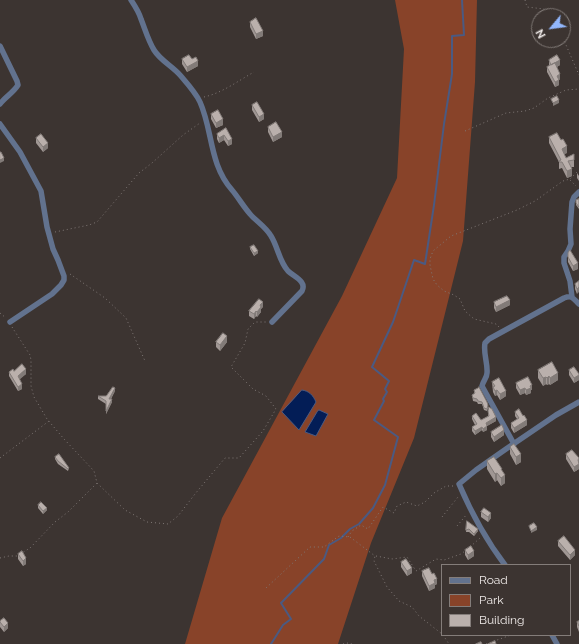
<!DOCTYPE html>
<html>
<head>
<meta charset="utf-8">
<style>
  body { margin:0 }
  #map { position:relative; width:579px; height:644px; overflow:hidden; background:#3c3431; font-family:Raleway,sans-serif }
  canvas { display:block }
  .legend { position:absolute; left:441px; top:564px; width:130px; height:72px; box-sizing:border-box; background:#3c3431; border:1px solid #847d7a; margin:0; padding:5px 7px; list-style:none; font-size:12px; color:#efeae8 }
  .legend li { display:flex; align-items:center; gap:8px; height:20px }
  .legend b { width:20px; border:1px solid #847d7a }
  .north { position:absolute; left:531px; top:8px; width:40px; height:40px; box-sizing:border-box; background:#3c3431; border:1px solid #847d7a; border-radius:50%; rotate:241deg; font-size:11px; font-weight:700; line-height:16px; text-align:center; color:#efeae8 }
  .north::after { content:''; display:block; margin:auto; width:14px; height:18px; background:#92b7fd; clip-path:polygon(50% 0,100% 100%,50% 72%,0 100%) }
</style>
</head>
<body>
<div id="map">
<canvas width="579" height="644"></canvas>
<ul class="legend">
<li><b style="height:5px;background:#62728e"></b>Road</li>
<li><b style="height:11px;background:#884329"></b>Park</li>
<li><b style="height:11px;background:#bab0ac"></b>Building</li>
</ul>
<div class="north">N</div>
</div>
<script>
const context = document.querySelector('canvas').getContext('2d');
context.lineJoin = 'round';
function fillPath(path, color) { context.fillStyle = color; context.fill(path, 'evenodd'); }
function trace(path, color, width, dash) { context.strokeStyle = color; context.lineWidth = width; context.lineCap = dash ? 'butt' : 'round'; context.setLineDash(dash || []); context.stroke(path); }
fillPath(new Path2D(`
  M395,0H477L475,82L463,241L414,438L371,543L338,644H185L222,518L342,296L397,178L404,49Z`), '#884329');
const water = new Path2D(`
  M302,390C309,391 313,395 316,402L299,430L282,412Z
  M319,410L328,414L316,436L305,432L317,412Z`);
fillPath(water, '#031d56');
trace(water, '#4a5a82', 1);
trace(new Path2D(`
  M271,644L283,625L291,619L281,603L324,559L329,545L341,538L350,529L359,524L373,508L385,485L398,437L374,420L384,401L383,399L387,392L385,389L389,381L372,367L393,322L414,260L425,264L434,205L444,124L452,74V36L464,35L462,0`), '#4a5a82', 2);
trace(new Path2D(`
  M525,0L527,7L544,9L552,16
  M563,38L579,75
  M204,97C222,93 238,81 254,72
  M465,131L506,113L525,111L534,108L548,98L566,90L579,89
  M570,180L576,186
  M55,232L89,225L97,222L139,173L152,163L183,135L200,123
  M70,274L105,298L126,318L145,361
  M0,313L6,318
  M12,327L30,355L31,360V386L34,397L47,419L64,439L94,471L97,483L68,512L55,522L30,548L22,553
  M499,327L496,324L474,319L465,311L460,299L454,295L444,291L437,285L433,279L430,265V259L433,251L451,236L517,210L535,201L563,181L570,179L579,170
  M0,458L49,421
  M97,483L125,510L147,522L168,524L178,516L195,494L225,458H239L263,431L276,409L266,396L253,389L231,367L245,343L248,329L255,322H267
  M442,517L458,497
  M457,526L467,514
  M348,537L352,531L361,525L368,529L383,507L394,513L397,506L406,502L417,506L425,502L434,493L446,486H453
  M470,547L480,538
  M376,556L392,559L407,557L416,571L436,559L444,560L461,554L465,551
  M0,558L9,556H18L19,555
  M266,588L310,547H324L339,536L350,537L375,556L374,561L387,587L399,601L412,607L419,616L442,634
  M443,635L449,644
  M343,644L348,643L352,644
  M486,644L511,635`), '#807977', 1, [1, 3]);
trace(new Path2D(`
  M131,0C135,6 139,12 141,19C145,29 148,40 154,50C160,60 172,66 180,75C186,82 196,93 200,102C213,131 209,164 232,190C238,197 243,206 250,214C256,221 266,227 271,236C278,247 279,261 288,271C294,277 307,281 302,291L272,322
  M0,46L17,81L18,85C13,93 5,97 0,104
  M0,124L20,152L41,191L47,227L53,249L58,260L64,276V280L61,285L52,294L10,322
  M572,297L570,281L564,263V257L568,251L571,244L570,229L572,202L574,197L579,192
  M514,444L482,386C483,381 487,378 487,373C488,364 483,353 485,343L489,339L564,298C572,295 573,298 579,304
  M505,565C486,540 471,512 459,484L476,470L506,449L556,415L579,402
  M552,635L557,644`), '#62728e', 5.5);
fillPath(new Path2D(`
  M250,22L263,36L256,39L250,27Z
  M182,59H192L198,66L187,72L182,64Z
  M549,60L560,65L557,67L560,79L559,80V85L555,87L547,72V67L549,66Z
  M252,105L264,119L259,122L252,110Z
  M211,114L223,125L216,128L211,119Z
  M268,127L282,137L273,142L268,132Z
  M226,128L232,144L228,146L224,140L219,143L217,139V134Z
  M549,137L567,153L564,154L566,158L574,154V167H571L572,176L567,178L562,168L559,169V162L549,143Z
  M36,138L48,148L43,152L36,143Z
  M577,173L579,176V181L577,178Z
  M579,199V209L576,205V200Z
  M250,247L258,253L254,256L250,249Z
  M568,253L578,269L573,271L568,262Z
  M579,281L577,294L575,289V284Z
  M494,302L510,305L496,312L494,308Z
  M263,307L261,309V312L257,317L256,316L254,319L249,316V311Z
  M216,342H227L220,351L216,347Z
  M538,370L558,380L550,385L549,384L547,385L546,384L543,386L538,378Z
  M569,370L579,374V380L574,383L569,375Z
  M14,371L26,374L19,379L22,389L18,391L9,376V372Z
  M492,382L506,396L500,400L497,395L495,396L493,392Z
  M516,383L532,390H531V393L526,395L525,393L520,395L516,388Z
  M474,390L488,408L487,411L484,410L482,404H478L477,402L473,401L472,395L474,394Z
  M115,391L111,399L112,402L106,414V404L98,399V396H106Z
  M488,411L496,421L487,426V430L483,432L482,430L475,435L472,431V427L475,425L472,419V416L481,420L488,416Z
  M515,412L523,416L527,425L514,433L511,428V423L517,419L515,416Z
  M491,432L504,435L494,442L491,437Z
  M510,447L521,462L516,465L510,454Z
  M566,454L579,458V469L574,472L566,459Z
  M55,457L69,468L68,471L58,464L55,459Z
  M487,461L502,471L505,483L501,486L497,480L495,482L487,469Z
  M38,505L47,510L43,514L38,508Z
  M481,512L491,518L488,522L481,517Z
  M467,521L478,531L474,536L469,532H466Z
  M558,541L575,555L570,560L558,546Z
  M465,550L474,556L468,560L465,555Z
  M18,554L26,564L23,566L18,559Z
  M401,562L412,573L407,576L401,567Z
  M422,571L437,584L435,585V588L429,591L422,576Z
  M0,621L8,628L4,632L0,627Z
  M579,621V632L577,627V622Z`), '#a09794');
fillPath(new Path2D(`
  M263,31V36L256,39V34Z
  M560,60V65L551,70V65Z
  M198,61V66L187,72V67Z
  M560,74V79L557,81V76Z
  M559,80V85L555,87V82Z
  M559,100V103L553,106V103Z
  M264,114V119L259,122V117Z
  M223,119V125L216,128V123Z
  M282,132V137L273,142V137Z
  M224,135V140L219,143V138Z
  M232,139V144L228,146V141Z
  M48,143V148L43,152V147Z
  M567,146V153L562,155V149Z
  M4,158V161L0,163V160Z
  M572,169V176L567,178V171Z
  M258,251V253L254,256V253Z
  M578,263V269L573,271V266Z
  M579,287V292L577,294V289Z
  M510,300V305L496,312V307Z
  M263,302V307L261,309V312L257,317V312L260,305Z
  M256,311V316L254,319V314Z
  M227,336V342L220,351V345Z
  M26,369V374L18,381V376Z
  M558,373V380L550,385V378Z
  M579,375V380L574,383V378Z
  M549,376V384L547,385V378Z
  M546,377V384L543,386V378Z
  M22,384V389L18,391V387Z
  M532,385V390H531V393L526,395V390L530,386Z
  M115,388V391L109,402V399Z
  M525,388V393L520,395V390Z
  M497,390V395L495,396V391Z
  M506,391V396L500,400V394Z
  M112,399V402L106,414V411Z
  M496,417V421L487,426V430L483,432V429L486,423Z
  M527,420V425L514,433V428Z
  M482,427V430L475,435V431Z
  M504,430V435L494,442V437Z
  M521,454V462L516,465V457Z
  M579,459V469L574,472V467L578,460Z
  M497,473V480L495,482V474Z
  M505,475V483L501,486V478Z
  M47,508V510L43,514V511Z
  M491,513V518L488,522V517Z
  M537,527V530L531,533V531Z
  M478,529V531L474,536V534Z
  M575,550V555L570,560V555Z
  M474,551V556L468,560V555Z
  M26,558V564L23,566V561Z
  M412,568V573L407,576V571Z
  M437,579V584L435,585V588L429,591V586L434,580Z
  M8,623V628L4,632V627Z`), '#827b78');
const building = new Path2D(`
  M256,18L263,31L256,34L250,22Z
  M189,55L192,59L196,57L198,61L187,67L182,59Z
  M557,55L560,60L551,65L549,60Z
  M555,63L560,74L557,76L559,80L555,82L547,67Z
  M557,96L559,100L553,103L551,99Z
  M257,102L264,114L259,117L252,105Z
  M218,110L223,119L216,123L211,114Z
  M276,122L282,132L273,137L268,127Z
  M226,128L232,139L228,141L224,135L219,138L217,134Z
  M557,133L561,140L563,139L567,146L562,149L566,158L574,154V160L568,161L572,169L567,171L562,162H559V161L561,160L549,137Z
  M41,134L48,143L43,147L36,138Z
  M0,152H1L4,158L0,160Z
  M579,199V207L576,203V200Z
  M254,245L258,251L254,253L250,247Z
  M570,250L578,263L573,266L568,257V253Z
  M579,281V287L577,289L575,284Z
  M507,296L510,300L496,307L494,302Z
  M259,299L263,302L260,305L261,307L257,312L256,311L254,314L249,311Z
  M223,333L227,336L220,345L216,342Z
  M552,362L558,373L550,378L549,376L547,378L546,377L543,378L538,370Z
  M22,364L26,369L18,376L22,384L18,387L9,372L13,369L14,371Z
  M574,367L579,374V375L574,378L569,370Z
  M528,377L532,385L530,386L531,388L526,390L525,388L520,390L516,383Z
  M499,378L506,391L500,394L497,390L495,391L493,387L495,386L492,382Z
  M113,387L115,388L109,399H112L106,411V401L98,396H106Z
  M479,387L487,402L488,405L487,409L484,408L482,402L478,401L477,399L473,398L472,395L475,393L474,390L478,388Z
  M489,407L492,409L496,417L486,423L487,426L483,429L482,427L475,431L472,427L477,424L472,416L476,413L481,420L489,416L488,411Z
  M519,409L523,416L524,415L527,420L514,428L511,423L519,418L515,412Z
  M502,425L504,430L494,437L491,432Z
  M514,444L521,454L516,457L510,447Z
  M572,450L579,458L578,460L579,464L574,467L566,454Z
  M59,454L69,468L68,469L58,461L55,457Z
  M494,457L502,469H501L505,475L501,478L497,473L495,474L487,461Z
  M41,502L47,508L43,511L38,505Z
  M484,508L491,513L488,517L481,512Z
  M467,521L478,529L474,534L469,529L466,530Z
  M534,523L537,527L531,531L529,526Z
  M564,536L575,550L570,555L558,541Z
  M471,546L474,551L468,555L465,550Z
  M22,551L26,558L23,561L18,554Z
  M406,559L412,568L407,571L401,562Z
  M429,568L432,574L434,573L437,579L434,580L435,583L429,586L422,571Z
  M4,618L8,623L4,627L0,622V621Z
  M579,621V626L577,622Z
  M495,641L496,644H488Z
  M481,642L482,644H476Z`);
fillPath(building, '#bab0ac');
trace(building, '#827b78', 1);
</script>
</body>
</html>
